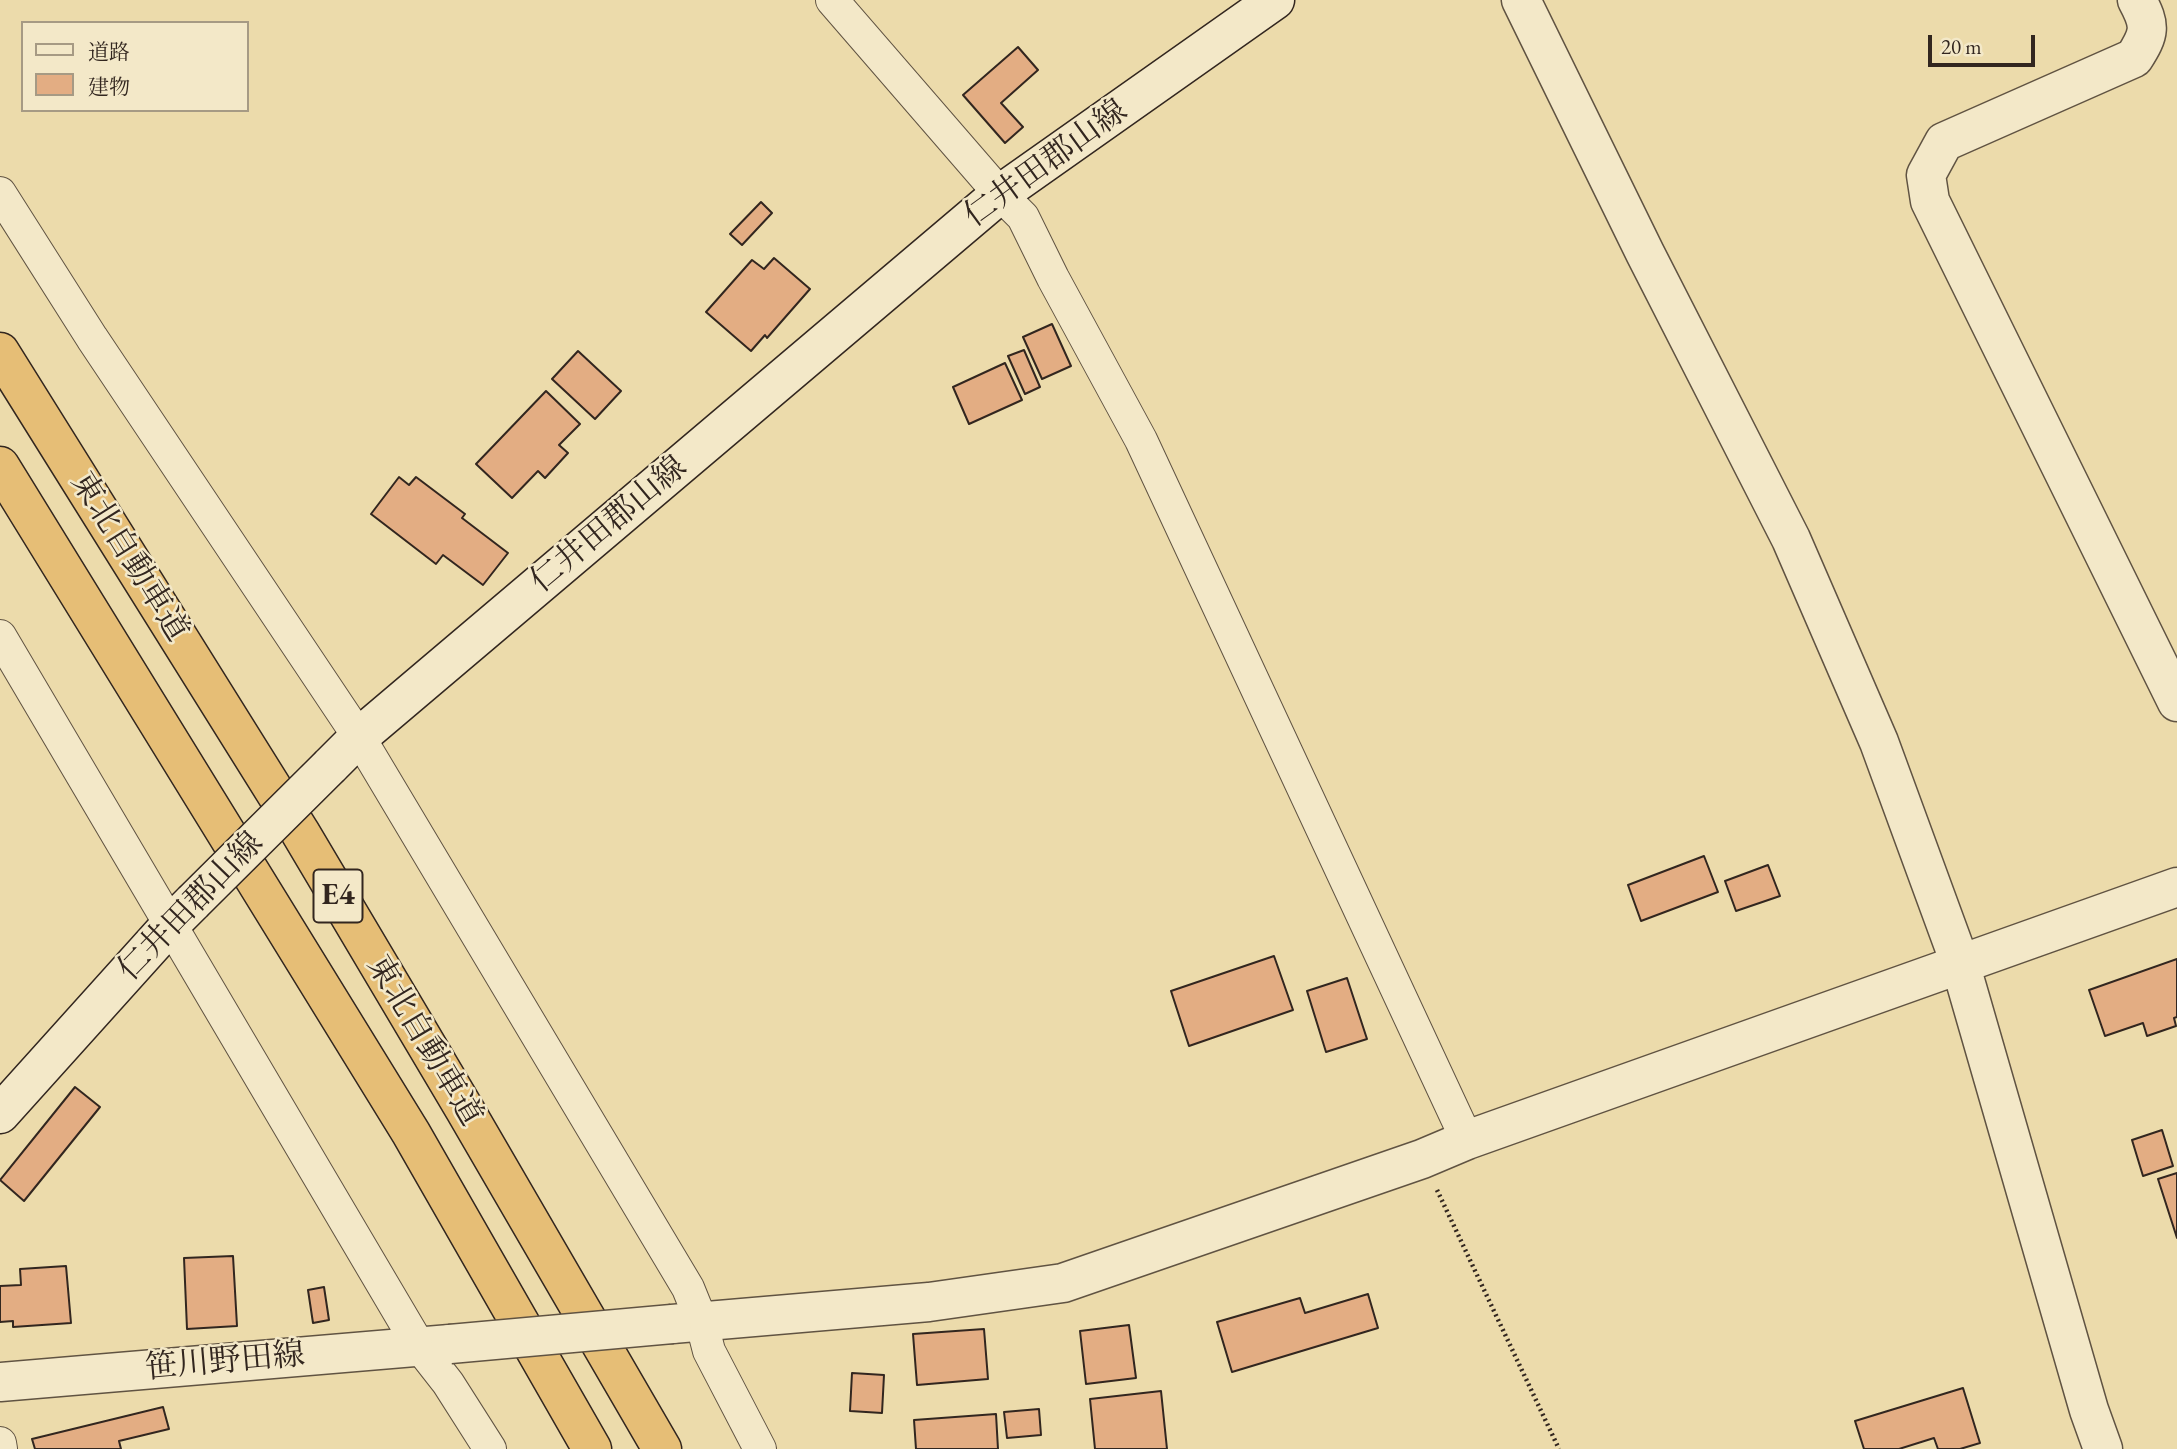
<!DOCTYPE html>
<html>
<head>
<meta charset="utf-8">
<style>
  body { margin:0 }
  #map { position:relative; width:2177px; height:1449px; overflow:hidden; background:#ecdbab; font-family:"EB Garamond","Noto Serif JP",serif }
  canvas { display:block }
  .legend { position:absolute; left:21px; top:21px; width:228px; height:91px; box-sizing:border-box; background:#f3e8c8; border:2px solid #a69a84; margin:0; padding:9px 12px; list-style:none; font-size:21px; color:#32261f }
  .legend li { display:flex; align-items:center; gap:14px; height:35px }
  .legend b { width:35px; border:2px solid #a69a84 }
  .scale { position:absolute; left:1928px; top:35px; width:107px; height:32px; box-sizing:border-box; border:4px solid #32261f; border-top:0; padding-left:9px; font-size:21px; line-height:24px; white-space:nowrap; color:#32261f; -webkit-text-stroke:5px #f3e8c8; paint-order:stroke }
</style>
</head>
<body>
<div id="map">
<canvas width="2177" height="1449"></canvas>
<ul class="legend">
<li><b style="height:9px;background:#f3e8c8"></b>道路</li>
<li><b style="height:19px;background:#e3ad83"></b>建物</li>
</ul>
<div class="scale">20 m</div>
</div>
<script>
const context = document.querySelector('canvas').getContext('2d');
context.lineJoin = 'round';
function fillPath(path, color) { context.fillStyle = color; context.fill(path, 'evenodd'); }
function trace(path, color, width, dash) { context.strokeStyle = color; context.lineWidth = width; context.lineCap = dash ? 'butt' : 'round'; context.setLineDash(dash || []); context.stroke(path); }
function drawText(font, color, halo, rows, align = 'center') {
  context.font = font + ' "EB Garamond","Noto Serif JP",serif'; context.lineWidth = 5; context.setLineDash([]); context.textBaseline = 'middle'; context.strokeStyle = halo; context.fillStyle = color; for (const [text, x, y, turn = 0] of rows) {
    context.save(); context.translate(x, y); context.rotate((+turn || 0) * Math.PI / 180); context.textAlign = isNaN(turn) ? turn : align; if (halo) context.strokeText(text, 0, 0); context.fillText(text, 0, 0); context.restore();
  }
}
const building = new Path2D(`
  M1018,47L1038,70L1001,103L1023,127L1005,143L963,95Z
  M761,202L772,213L742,245L730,234Z
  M774,258L810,289L767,338L765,335L751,351L706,312L752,260L764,269Z
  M1052,324L1071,366L1042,379L1023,337Z
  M1024,350L1040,387L1025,394L1008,356Z
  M578,351L621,391L595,419L552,379Z
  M1005,363L1022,400L969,424L953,387Z
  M546,391L580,424L559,445L568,453L545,478L538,471L512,498L476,464Z
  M399,477L409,485L416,477L465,514L462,518L508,553L483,585L443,555L436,564L371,514Z
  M1704,856L1718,892L1641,921L1628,885Z
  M1768,865L1780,896L1736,911L1725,881Z
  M1274,956L1293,1010L1189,1046L1171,991Z
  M2177,959V1017L2174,1018L2176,1026L2147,1036L2143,1023L2105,1036L2089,990Z
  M1347,978L1367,1039L1326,1052L1307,991Z
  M75,1087L100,1107L24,1201L0,1180Z
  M2162,1130L2173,1166L2143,1176L2132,1140Z
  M2177,1173V1238L2158,1179Z
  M233,1256L237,1326L187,1329L184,1258Z
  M66,1266L71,1323L13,1327V1321L0,1322V1286L21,1285L20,1269Z
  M324,1287L329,1320L313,1323L308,1290Z
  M1368,1294L1378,1328L1232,1372L1217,1322L1300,1298L1305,1313Z
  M1129,1325L1136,1378L1086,1384L1080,1331Z
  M984,1329L988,1379L917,1385L913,1334Z
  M852,1373L884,1375L882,1413L850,1411Z
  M1963,1388L1980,1443L1960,1449H1938L1934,1438L1899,1449H1864L1855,1421Z
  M1161,1391L1167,1449H1095L1090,1399Z
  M163,1407L169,1429L119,1441L121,1449H35L32,1439Z
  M1039,1409L1041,1435L1007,1438L1004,1412Z
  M996,1414L998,1449H916L914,1420Z`);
fillPath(building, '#e3ad83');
trace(building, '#32261f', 2);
const minor = new Path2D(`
  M832,0L1000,194L1023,217L1053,278L1141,440L1467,1140
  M0,193L92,338L359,737L688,1288L701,1320L709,1351L760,1449
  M0,636L419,1346L448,1383L490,1449
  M0,1443L1,1449`);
const tertiary = new Path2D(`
  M1521,0L1645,253L1791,539L1879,742L1960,963L2089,1410L2103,1449
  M2137,0C2151,26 2150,33 2134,58L1944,142L1926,175L1930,201L2177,702
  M672,1324L929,1302L1063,1283L1422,1159L1467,1140L2177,887
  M0,1382L450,1344`);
const secondary = new Path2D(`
  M330,766L359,737L1000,194L1275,0
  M0,1114L171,924L193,902`);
const motorway = new Path2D(`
  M0,352L300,832L465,1110L662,1449
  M0,466L411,1133L592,1449`);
trace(minor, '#605342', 34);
trace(tertiary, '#605342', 41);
trace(secondary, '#32261f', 41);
trace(motorway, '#32261f', 41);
trace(new Path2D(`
  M1437,1190L1559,1449`), '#32261f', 4.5, [2, 3.5]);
trace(minor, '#f3e8c8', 32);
trace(tertiary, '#f3e8c8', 38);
trace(secondary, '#f3e8c8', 38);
trace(motorway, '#e6be76', 38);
const tertiaryBridge = new Path2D(`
  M450,1344L672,1324`);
const secondaryBridge = new Path2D(`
  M193,902L330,766`);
trace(tertiaryBridge, '#605342', 41, []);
trace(secondaryBridge, '#32261f', 41, []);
trace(tertiaryBridge, '#f3e8c8', 38);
trace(secondaryBridge, '#f3e8c8', 38);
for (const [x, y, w] of [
  [338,896,49]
]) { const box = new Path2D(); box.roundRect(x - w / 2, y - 26.5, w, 53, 5); context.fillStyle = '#f3e8c8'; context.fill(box); trace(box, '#32261f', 2); }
drawText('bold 30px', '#32261f', null, [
  ["E4",338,896]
]);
drawText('32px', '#32261f', '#f3e8c8', [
  ["仁井田郡山線",1046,164,-36],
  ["仁井田郡山線",609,525,-40],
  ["東北自動車道",129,557,58],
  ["仁井田郡山線",191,907,-46],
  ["東北自動車道",424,1041,59],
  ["笹川野田線",225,1362,-5]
]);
</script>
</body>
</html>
